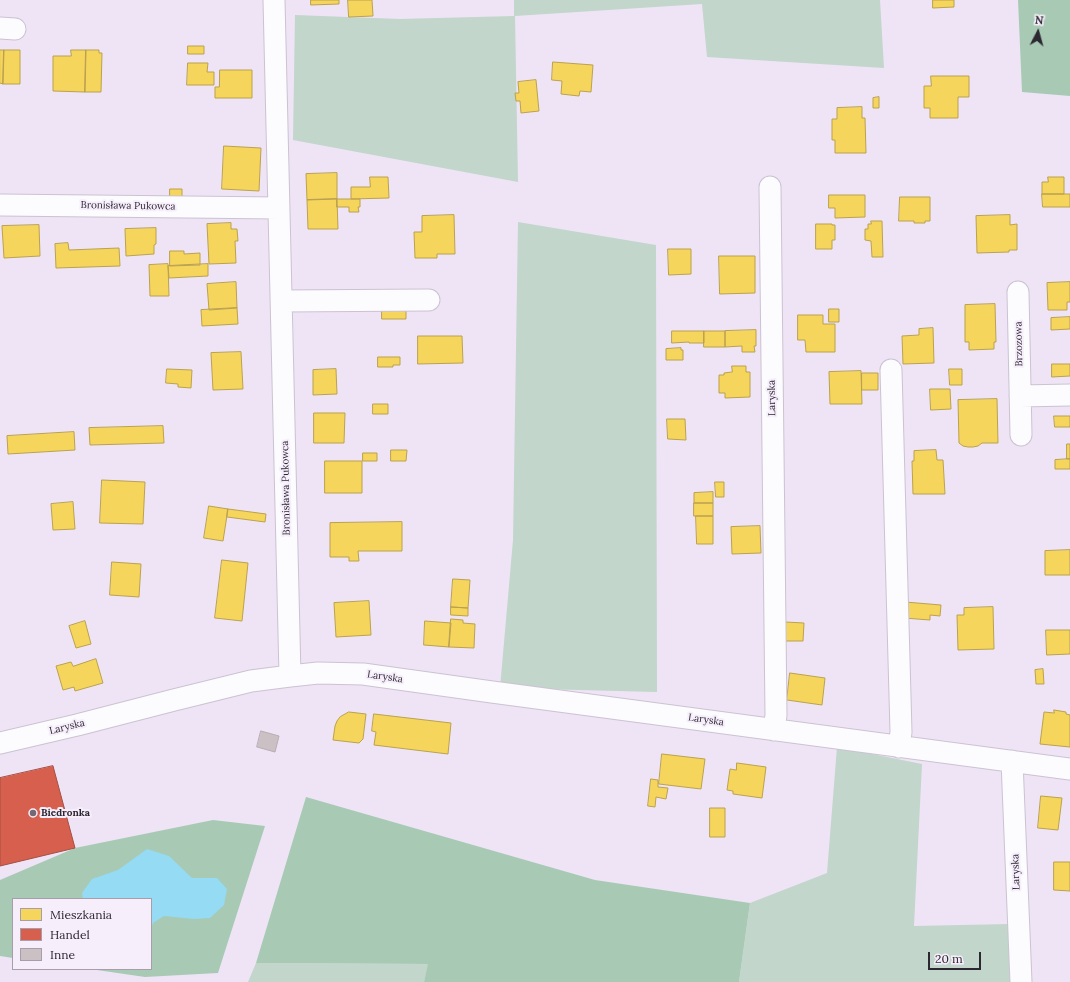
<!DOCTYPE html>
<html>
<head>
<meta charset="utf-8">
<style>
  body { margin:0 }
  #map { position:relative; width:1070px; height:982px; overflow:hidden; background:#eee4f5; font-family:Lora,serif }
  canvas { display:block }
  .legend { position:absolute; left:12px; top:898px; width:140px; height:72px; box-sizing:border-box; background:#f6effb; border:1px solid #a69fab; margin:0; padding:5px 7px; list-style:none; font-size:12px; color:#2d2732 }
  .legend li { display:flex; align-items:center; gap:8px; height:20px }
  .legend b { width:20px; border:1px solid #a69fab }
  .north { position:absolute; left:1018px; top:12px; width:40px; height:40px; -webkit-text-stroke:3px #f6effb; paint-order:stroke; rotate:6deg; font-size:11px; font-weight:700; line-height:16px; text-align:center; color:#2d2732 }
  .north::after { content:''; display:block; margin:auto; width:14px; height:18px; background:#2d2732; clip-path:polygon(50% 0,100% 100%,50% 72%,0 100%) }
  .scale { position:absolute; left:928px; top:952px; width:53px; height:18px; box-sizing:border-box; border:2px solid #2d2732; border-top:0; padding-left:5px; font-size:12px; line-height:14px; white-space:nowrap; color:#2d2732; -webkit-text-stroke:3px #f6effb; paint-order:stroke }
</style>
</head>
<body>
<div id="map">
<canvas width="1070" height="982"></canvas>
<ul class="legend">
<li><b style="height:11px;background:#f6d55c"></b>Mieszkania</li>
<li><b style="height:11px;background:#d6604d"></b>Handel</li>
<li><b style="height:11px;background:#cbc1c5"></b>Inne</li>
</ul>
<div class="north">N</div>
<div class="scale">20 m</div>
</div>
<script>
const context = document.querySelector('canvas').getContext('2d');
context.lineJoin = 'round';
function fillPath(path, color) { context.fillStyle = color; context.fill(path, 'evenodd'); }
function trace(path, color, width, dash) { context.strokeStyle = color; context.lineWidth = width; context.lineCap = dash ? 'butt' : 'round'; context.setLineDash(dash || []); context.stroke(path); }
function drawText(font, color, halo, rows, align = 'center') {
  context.font = font + ' Lora,serif'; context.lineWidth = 4; context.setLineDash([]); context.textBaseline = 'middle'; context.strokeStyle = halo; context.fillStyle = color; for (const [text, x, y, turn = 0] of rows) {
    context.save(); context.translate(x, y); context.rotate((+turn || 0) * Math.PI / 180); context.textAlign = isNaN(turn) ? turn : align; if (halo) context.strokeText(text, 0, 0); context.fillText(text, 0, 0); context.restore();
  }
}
fillPath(new Path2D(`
  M514,0H880L884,68L707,57L702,4L515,16L518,182L293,140L295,15L400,19L514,16Z
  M518,222L656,245L657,692L500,688L513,540Z
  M837,747L922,764L914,926L1010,924L1013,982H739L750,903L827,873Z
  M256,963L429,964L424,982H248Z`), '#c2d6cb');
fillPath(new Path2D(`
  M1018,0H1070V96L1022,92Z
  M306,797L595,880L750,903L739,982H424L428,964L256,963Z
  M213,820L265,826L218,973L145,977L90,969H151V899H13V958L0,956V880L75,848Z`), '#a8cab5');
fillPath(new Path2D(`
  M147,849L169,856L192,878H217L227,889L224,905L210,918L194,919L164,916L153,923L151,929V899H83L82,893L92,879L118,870Z`), '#94dbf3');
const homes = new Path2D(`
  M311,0H339V4L311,5Z
  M348,0H372L373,16L349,17Z
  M933,0H954V7L933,8Z
  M188,46H204V54H188Z
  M0,50H4L3,84L0,83Z
  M4,50H20V84H3Z
  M71,50H86L85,92L53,91V56H71Z
  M86,50H99V53H102L101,92H85Z
  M553,62L593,65L591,92L580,91L579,96L561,94L562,81L552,80Z
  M188,63H208L207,72H214V85H187Z
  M220,70H252V98H215V87H219Z
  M931,76H969V97H958V118H930V108H924V86H931Z
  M536,80L539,111L521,113L520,101H516L515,93H519L518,82Z
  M879,97V108H873V98Z
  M862,107V118H865L866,153H835V140H832V119H837V108Z
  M224,146L261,148L259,191L222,189Z
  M337,173V199L307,200L306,174Z
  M370,177H388L389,198L351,199V187H370Z
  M1048,177H1064V194H1042V182H1048Z
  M170,189H182V204H170Z
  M1042,194H1070V207H1043Z
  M829,195H865V217L835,218V208H829Z
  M900,197H930V221H925V223H914V221H899Z
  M337,199L338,229H308L307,200Z
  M337,199H360V207H358L359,212H349V207H337Z
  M454,215L455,254H437V258H415L414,232H422V216Z
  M1010,215V225L1017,224V250H1009V252L977,253L976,216Z
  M871,221H882L883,257H872L871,241L865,240V229H868V224H871Z
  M231,223V229H237L238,241H235L236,263L209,264L207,224Z
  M816,224H832V225H835V240H832V249H816Z
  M39,225L40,256L4,258L2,226Z
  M156,228V244L154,245V254L126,256L125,229Z
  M68,243L69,250L119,248L120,266L56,268L55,244Z
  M668,249H691V274L669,275Z
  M170,251H184V254L200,253V265L170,266Z
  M719,256H755V293L720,294Z
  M168,264L169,296H150L149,265Z
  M208,264V276L169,278L168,266Z
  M236,282L237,308L209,310L207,284Z
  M1070,282V302H1067V310H1048L1047,283Z
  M995,304L996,342H994V349L969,350V342H965V305Z
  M382,307H406V319H382Z
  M237,308L238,324L202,326L201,310Z
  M829,309H839V322H829Z
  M798,315H823V324H835V352H806L805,340H798Z
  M1070,317V329L1051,330V318Z
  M933,328L934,363L903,364L902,336L919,335V329Z
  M756,330V346H754L755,352H742V346L725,347V331Z
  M672,331H704V343H689V342L672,343Z
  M704,331H725V347H704Z
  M418,336H462L463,363L418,364Z
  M681,348V350H683V360H666V349Z
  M241,352L243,389L213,390L211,353Z
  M378,357H400V365H393V367H378Z
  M1052,364H1070V376L1052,377Z
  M732,366H746V372H750V397L725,398V393H719V375H724V373L732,372Z
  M167,369L192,370L191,388L178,387V384L166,383Z
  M336,369L337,394L313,395V370Z
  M949,369H962V385H950Z
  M861,371L862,404H830L829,372Z
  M862,373H878V390H862Z
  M930,389H950L951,409L931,410Z
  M997,399L998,443H982L978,446L973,447H968L963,446L959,443L958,400Z
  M373,404H388V414H373Z
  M314,413H345L344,443H314Z
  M1054,416H1070V427H1055Z
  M667,419H685L686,440L668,439Z
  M163,426L164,443L90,445L89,428Z
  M74,432L75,450L8,454L7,436Z
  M1067,444H1070V459H1067Z
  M391,450H407L406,461H391Z
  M936,450L937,460H943L945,494H913L912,461H914V451Z
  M363,453H377V461H363Z
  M1070,459V469H1055V460Z
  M325,461H362V493H325Z
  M102,480L145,482L143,524L100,523Z
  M715,482H724V497H716Z
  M713,492V503H694V493Z
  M73,502L75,529L53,530L51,504Z
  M694,503H713V516H694Z
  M209,506L228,509L223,541L204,538Z
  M228,509L266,514L265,522L227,517Z
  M696,516H713V544H697Z
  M402,522V551H358L359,561H349V557H330V523Z
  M760,526L761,553L732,554L731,527Z
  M1070,550V575H1045V551Z
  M222,560L248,563L242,621L215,618Z
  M112,562L141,564L139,597L110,595Z
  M453,579L470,580L468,608L451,607Z
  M369,601L371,635L336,637L334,603Z
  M905,602L941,605L940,616L930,615V620L904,618Z
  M451,607L468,608V616L451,615Z
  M993,607L994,649L958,650L957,615H964V608Z
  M451,619L463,620V623L475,624L474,648L449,647Z
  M85,621L91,644L76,648L69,626Z
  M425,621L451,623L449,647L424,645Z
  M785,622L804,623L803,641H785Z
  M1046,630H1070V654L1047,655Z
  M96,659L103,683L75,691L74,687L63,690L56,666L71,662L73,666Z
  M1043,669L1044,684H1036L1035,670Z
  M790,673L825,678L822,705L787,700Z
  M1054,710L1066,712V714L1070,715V747L1040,744L1044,712L1054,713Z
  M349,712L366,714L363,739L359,743L333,740L335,726L337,721L340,717Z
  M374,714L451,723L448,754L374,745L376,732L372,731Z
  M662,754L705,759L701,789L659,784Z
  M737,763L766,767L762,798L733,794V791L727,790L730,769L736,770Z
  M651,779L658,780V787L668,788L666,799L656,797L655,807L648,806Z
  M1041,796L1062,798L1058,830L1038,828Z
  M710,808H725V837H710Z
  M1054,862H1070V891L1054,890Z`);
fillPath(homes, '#f6d55c');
trace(homes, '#baa14f', 1);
const shops = new Path2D(`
  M53,766L75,848L0,866V778Z`);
fillPath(shops, '#d6604d');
trace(shops, '#a34f45', 1);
const building = new Path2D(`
  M261,731L279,736L275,752L257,747Z`);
fillPath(building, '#cbc1c5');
trace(building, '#b7adb1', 1);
const minor = new Path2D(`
  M274,0L290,676
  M0,28L15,29
  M770,187L776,715L774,730
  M0,205L279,208
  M1018,292L1021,435
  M282,301L429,300
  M891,370L901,732L899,747
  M1020,396L1070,395
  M0,743L77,725L174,700L251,681L290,676L318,673L363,674L492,692L1070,769
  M1012,761L1021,982`);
trace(minor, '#cbc3d1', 23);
trace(minor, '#fcfbfe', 21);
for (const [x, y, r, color] of [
  [33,813,4,"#716976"]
]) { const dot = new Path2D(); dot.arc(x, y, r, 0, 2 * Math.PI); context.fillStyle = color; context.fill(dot); trace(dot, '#f6effb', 1.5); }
drawText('10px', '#2d2732', '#f6effb', [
  ["Bronisława Pukowca",128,206,1],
  ["Brzozowa",1019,344,-91],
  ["Laryska",772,398,-91],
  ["Bronisława Pukowca",286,488,-91],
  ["Laryska",385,677,8],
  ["Laryska",706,720,8],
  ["Laryska",67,727,-14],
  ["Laryska",1016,872,-92]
]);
drawText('bold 10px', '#2d2732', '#f6effb', [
  ["Biedronka",41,813]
], 'left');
</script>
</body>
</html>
